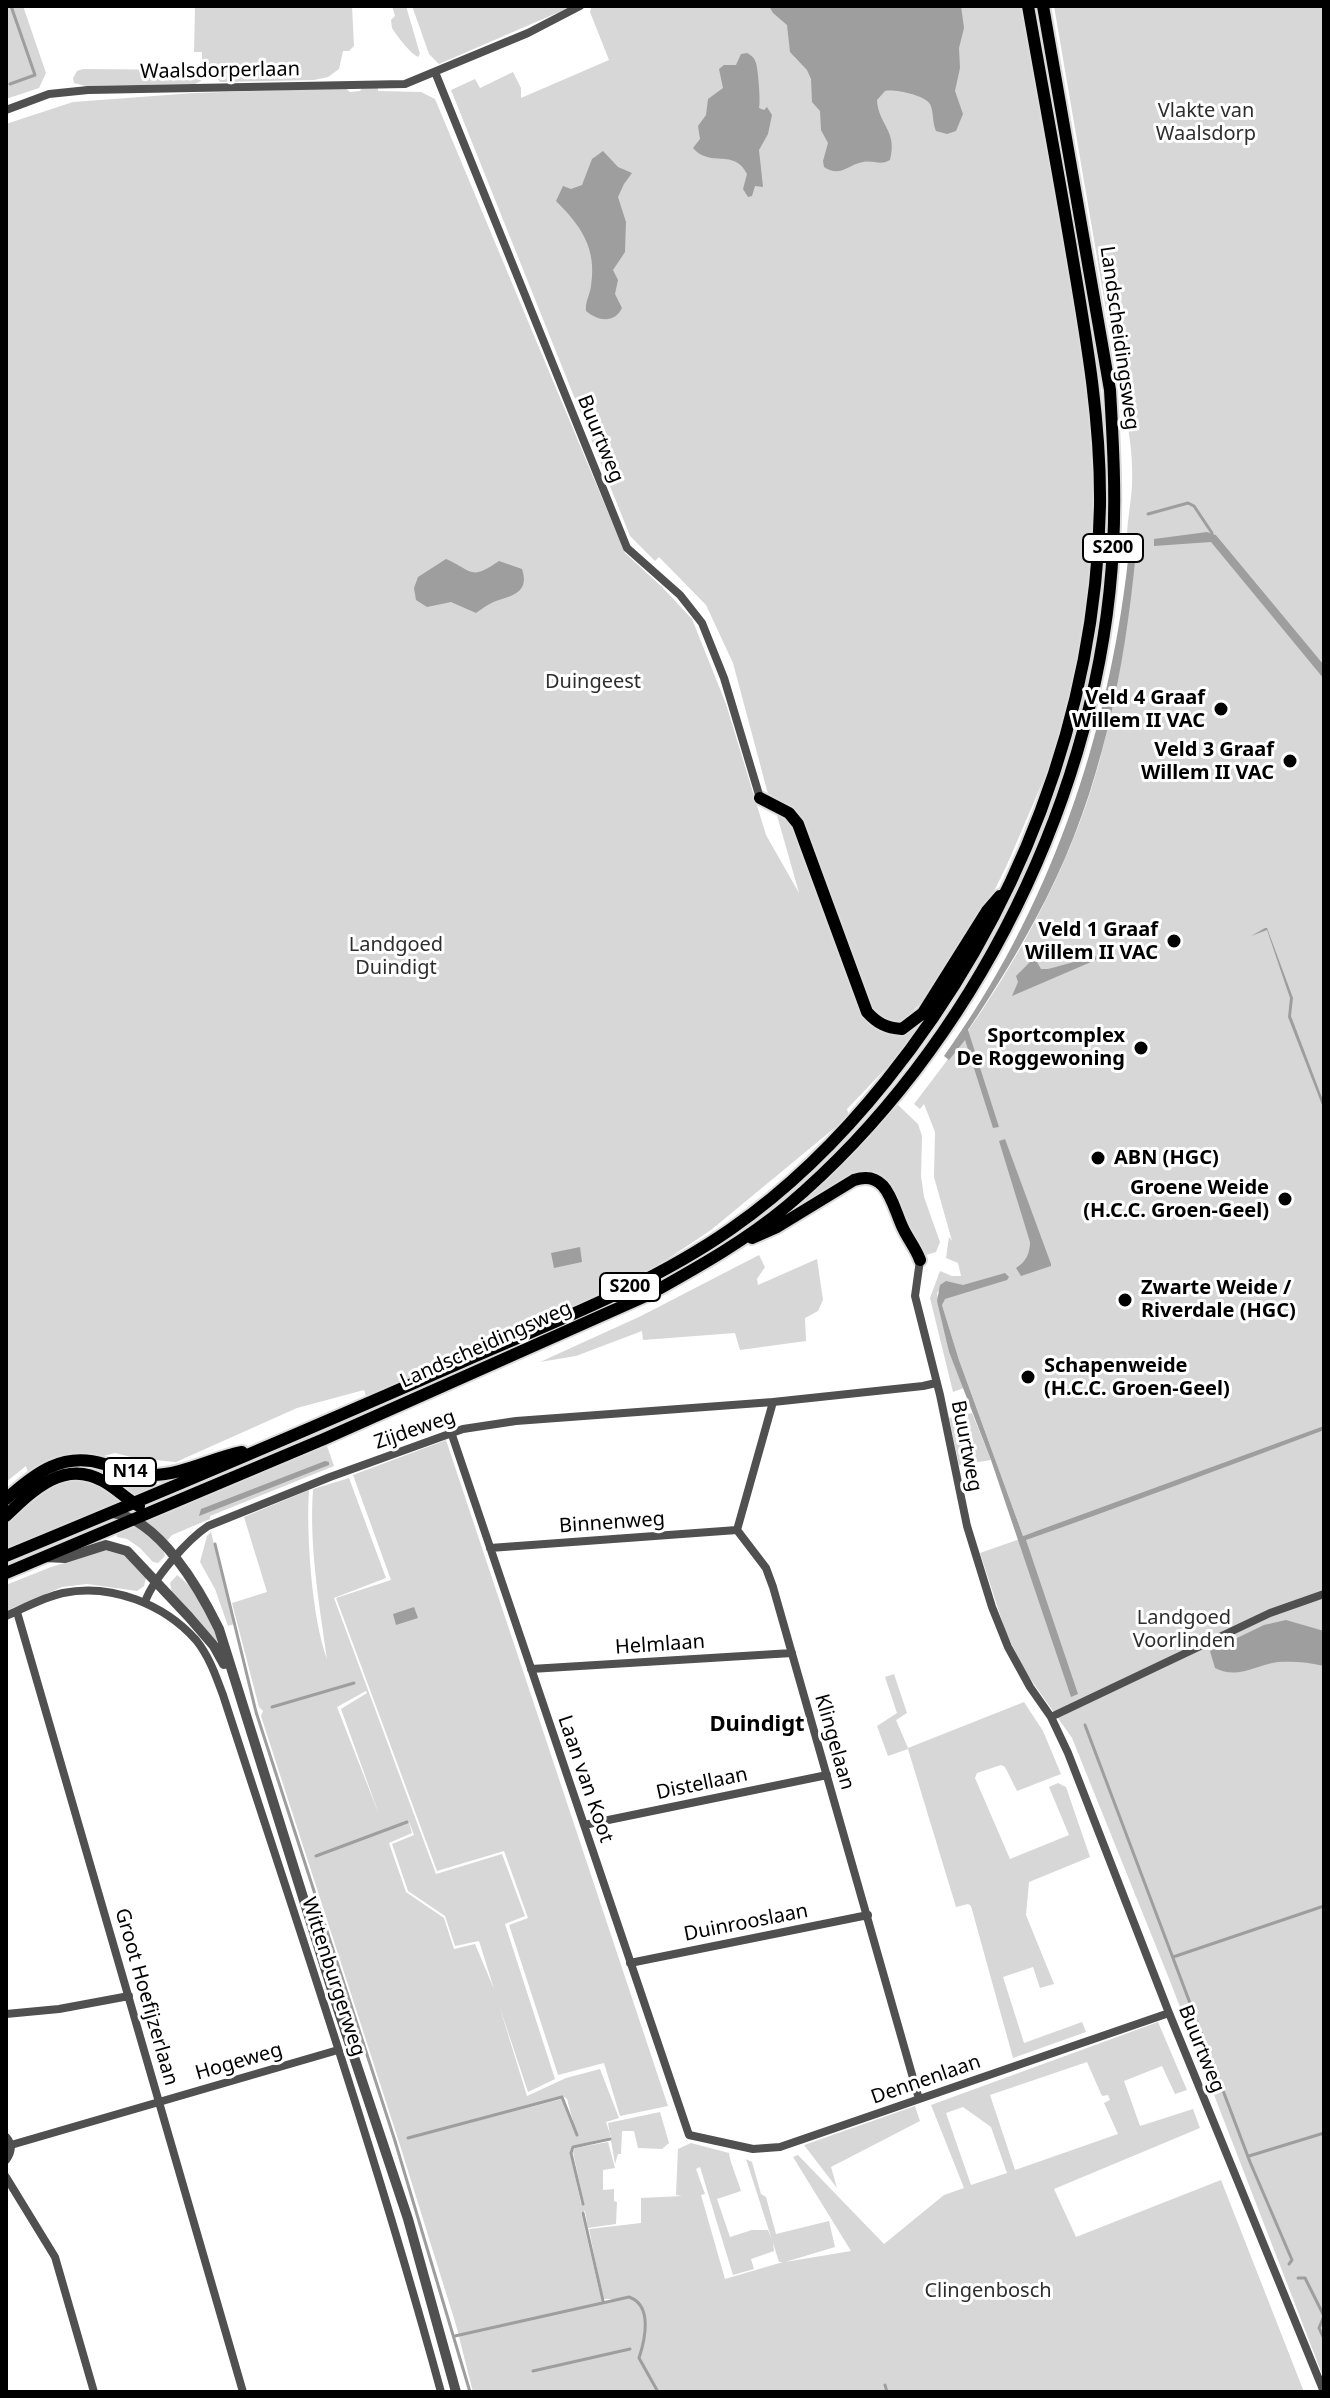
<!DOCTYPE html>
<html>
<head>
<meta charset="utf-8">
<style>
  body { margin:0 }
  #map { position:relative; width:1330px; height:2398px; overflow:hidden; background:#fff; font-family:"Noto Sans",sans-serif }
  canvas { display:block }
  .frame { position:absolute; inset:0; border:8px solid #000; pointer-events:none }
</style>
</head>
<body>
<div id="map">
<canvas width="1330" height="2398"></canvas>
<div class="frame"></div>
</div>
<script>
const context = document.querySelector('canvas').getContext('2d');
context.lineJoin = 'round';
function fillPath(path, color) { context.fillStyle = color; context.fill(path, 'evenodd'); }
function trace(path, color, width, dash) { context.strokeStyle = color; context.lineWidth = width; context.lineCap = dash ? 'butt' : 'round'; context.setLineDash(dash || []); context.stroke(path); }
function drawText(font, color, halo, rows, align = 'center') {
  context.font = font + ' "Noto Sans",sans-serif'; context.lineWidth = 6; context.setLineDash([]); context.textBaseline = 'middle'; context.strokeStyle = halo; context.fillStyle = color; for (const [text, x, y, turn = 0] of rows) {
    context.save(); context.translate(x, y); context.rotate((+turn || 0) * Math.PI / 180); context.textAlign = isNaN(turn) ? turn : align; if (halo) context.strokeText(text, 0, 0); context.fillText(text, 0, 0); context.restore();
  }
}
fillPath(new Path2D(`
  M6,6H23L46,73L39,88L6,99Z
  M195,6H352L354,46L349,51H343L339,69L328,77L314,80L220,82L202,60V52H194Z
  M392,6H406L420,54L418,57C410,53 397,36 392,28L391,20L395,16Z
  M412,6H573L439,64L429,54Z
  M592,6H1022L1087,374L1094,497L1087,596L1078,660L1052,760L1006,867L992,895L928,995L911,1013L923,1022L891,1063L847,1109L849,1116L711,1230L636,1280L366,1396L364,1390L297,1408L176,1462L135,1458L115,1453L29,1476L26,1466L6,1482V124L73,102L194,93L345,88L350,92L360,91L362,88L378,87V91L421,92L435,99L625,553L663,588L692,619L726,704L766,835L799,893L771,794H768L733,663L706,605L659,557L655,561L630,536L451,90L475,79L480,88L513,72L521,88V98L609,60L590,12Z
  M1054,6H1324V665L1216,535L1209,533L1324,672V2379L1168,1976L1072,1738L1024,1670L1005,1630L980,1553L1034,1534V1532L1023,1536L959,1360L942,1305L946,1281L937,1293L949,1352L964,1388L953,1392L930,1298L940,1271L952,1276H961L958,1263L946,1258L949,1237L952,1241L934,1177L935,1132L924,1104L920,1109L914,1104C998,998 1076,870 1106,734C1115,695 1123,655 1128,614C1131,591 1131,564 1139,542L1127,546C1126,525 1131,505 1132,485C1134,448 1125,410 1117,374Z
  M83,69L192,70L202,76L201,81L195,84L85,86L74,83L73,78L77,71Z
  M897,1104L918,1124L922,1136L921,1176L924,1197L940,1242L936,1252L923,1256L905,1224L889,1182L871,1172L855,1174L796,1212L776,1220L850,1155Z
  M759,1255L765,1267L757,1279L758,1285L817,1259L823,1300L818,1311L805,1318L806,1341L740,1350L735,1333L643,1340L642,1331L576,1356L540,1362L641,1316Z
  M972,1413L991,1460L959,1465L949,1418Z
  M446,1440L668,2106L620,2116L604,2063L558,2075L509,1925L528,1918L504,1851L437,1871L336,1598L391,1580L353,1475Z
  M327,1446L334,1466L210,1516V1519L172,1535L166,1542L144,1523Z
  M115,1471L154,1479L158,1487L137,1496L112,1477Z
  M349,1478L386,1578L334,1598L436,1874L502,1854L525,1916L505,1924L555,2079L528,2092L499,2005L527,2096L566,2078L600,2069L619,2118L606,2122L611,2137L572,2146L570,2152L581,2204L584,2203L573,2152L575,2148L608,2142L615,2168L603,2170V2190L614,2189V2201L617,2202L616,2224L588,2228L585,2211L581,2212L602,2303L614,2299H603L589,2229L641,2223V2198L682,2196L676,2195L678,2149L691,2143L729,2153C731,2166 737,2177 741,2191L717,2199L730,2237L752,2230H768L772,2240L746,2159L752,2162L761,2194L766,2197L776,2234L829,2221L835,2247L785,2262L851,2251L793,2157L798,2155L884,2244L944,2195L964,2188L931,2105L1158,2022L1187,2090L1175,2094L1162,2066L1124,2081L1140,2126L1193,2109L1200,2128L1054,2189L1076,2237L1221,2180L1304,2392H473L456,2325L399,2142L261,1716L263,1711L259,1707L232,1603L267,1592L244,1517L309,1490C306,1534 312,1619 327,1659C319,1602 309,1546 313,1489ZM366,1691L367,1693L341,1709L380,1817L337,1707ZM408,1819L414,1835L392,1844L408,1891L445,1916L455,1946L479,1941L494,1989L475,1944L454,1949L444,1918L406,1892L389,1843L412,1833ZM1087,2062L1102,2096L1108,2095L1110,2100L1104,2103L1118,2134L1015,2170L990,2095ZM563,2096L567,2099L577,2136L562,2099L406,2139ZM963,2107L991,2127L1007,2173L971,2185L946,2113ZM700,2167L733,2275L754,2269L751,2259L774,2251L773,2243L779,2262H783L725,2279L701,2195L705,2194L696,2169Z
  M65,1481C89,1480 102,1486 120,1502L6,1548V1522C25,1505 41,1489 65,1481Z
  M136,1525L163,1549L165,1556L158,1563L153,1562L140,1548L127,1539L117,1537L116,1533Z
  M211,1532L234,1624L228,1626L215,1589L200,1562L207,1536Z
  M110,1549L122,1552L146,1578L144,1586L137,1591L87,1584L62,1587L6,1611V1585L51,1567Z
  M177,1575C196,1588 212,1619 219,1640L215,1642L172,1593L170,1583Z
  M894,1674L907,1713L896,1720L908,1748L1024,1702L1043,1731L1061,1774L1017,1791L1005,1767L1001,1765L977,1773L975,1778L1010,1859L1069,1835L1049,1787L1058,1783L1066,1787L1090,1857L1029,1882L1026,1915L1054,1984L1040,1988L1033,1967L1003,1977L1024,2043L1082,2022L1086,2032L1013,2058L971,1906L968,1904L956,1907L908,1749L888,1756L877,1726L897,1713L885,1677Z
  M915,2106L920,2121L831,2167L837,2188L804,2145Z
  M660,2112L669,2143L662,2149L638,2148L634,2131H622L621,2154H618L615,2164L608,2123Z`), '#d7d7d7');
fillPath(new Path2D(`
  M769,6H961L964,28L959,48L960,68L955,91L963,114L956,131L947,134L936,131C932,122 934,112 930,104C924,95 895,89 885,91L877,100C878,124 898,131 890,160C880,166 874,160 863,162C847,165 840,178 824,167L823,161L828,143L821,130L820,111L812,102L811,79L807,70L790,52L787,25L773,13Z
  M747,53C752,56 754,57 756,63C758,69 761,103 759,108L764,110L767,107L772,115L768,134L759,150L763,187L755,186L752,196L748,197L743,189L747,174C735,148 709,168 693,148L700,139L698,126L706,115L708,99L723,88L719,69L724,65H736L741,54Z
  M603,151L618,167L632,173L624,184L618,197L626,222L625,252L613,270L618,280L615,294L622,308C614,324 598,321 586,311C585,301 590,295 591,286C597,248 581,226 556,201L563,186L571,189L582,185L592,159Z
  M1207,532L1216,535L1324,665V679L1211,542L1154,546V539Z
  M1139,542L1140,549L1136,551C1125,670 1101,791 1046,899C1023,944 996,988 968,1030L999,1127L993,1128L965,1040L949,1060L944,1056C1049,910 1108,738 1128,560L1132,544Z
  M446,559C473,571 470,581 499,561L522,569C529,590 516,595 499,600C491,602 483,608 476,613L451,602L427,607L416,600L414,588L418,577Z
  M1265,928H1267L1293,998L1291,1016L1324,1103V1110L1288,1017L1290,998L1267,930L1251,936Z
  M1104,954L1105,956L1012,996L1018,982L1016,976L1032,960L1037,962L1041,969H1048Z
  M1005,1139L1051,1264V1266L1021,1276L1016,1268C1026,1262 1030,1253 1030,1242L999,1141Z
  M580,1247L582,1262L554,1268L551,1253Z
  M1005,1273L1009,1277L1007,1280L945,1299L942,1305L959,1360L1023,1536L1324,1426V1430C1225,1467 1126,1505 1026,1540L1078,1694L1071,1697L991,1460L949,1352L937,1301L940,1285L946,1281L963,1285Z
  M325,1461L329,1462V1465L199,1516L201,1509Z
  M414,1607L418,1618L396,1625L393,1614Z
  M1286,1620L1324,1631V1666C1309,1662 1293,1661 1278,1662C1256,1665 1237,1680 1215,1668L1210,1651L1264,1625Z`), '#9e9e9e');
trace(new Path2D(`
  M10,84L35,75L11,6
  M1148,514L1188,503L1194,506L1212,533
  M215,1544L256,1712L395,2141L470,2392
  M272,1707L354,1683
  M1085,1725L1250,2162L1292,2260L1289,2264
  M316,1856L407,1822
  M1173,1957L1324,1906
  M408,2138L562,2097L577,2135
  M1249,2156L1324,2133
  M583,2204L571,2153L573,2147L610,2139
  M583,2213L603,2301
  M1298,2278H1305L1324,2316L1319,2328L1324,2339
  M455,2336L629,2297C653,2305 645,2340 639,2358L658,2392
  M533,2371L630,2349
  M885,2385L887,2392`), '#9e9e9e', 3);
const primary = new Path2D(`
  M760,798L789,813L798,824L867,1012C877,1023 886,1028 902,1029L923,1013L987,911L1000,896
  M752,1238L777,1227L854,1180C887,1169 892,1204 902,1226C907,1238 916,1248 920,1260
  M6,1499C35,1473 63,1451 104,1464C120,1469 136,1476 152,1475C182,1475 212,1458 242,1452
  M6,1516C33,1490 64,1459 103,1481C116,1488 126,1499 139,1506
  M6,1556C159,1493 310,1429 462,1362C553,1322 649,1286 731,1229C790,1188 842,1136 886,1081C1017,918 1096,716 1100,506C1101,423 1087,342 1073,260C1059,176 1043,91 1028,6
  M6,1573L324,1439L650,1294C698,1267 745,1241 787,1206C974,1048 1101,790 1113,547C1116,494 1113,442 1110,390L1043,6`);
trace(primary, '#dbdbdb', 16);
trace(new Path2D(`
  M435,72L627,548L680,595L702,623L724,678L760,798
  M6,110L49,94L88,90L405,84L528,33L580,6
  M920,1260L915,1296L940,1395L967,1526L992,1607L1008,1647L1030,1687L1051,1717L1068,1753L1169,2013L1324,2392
  M773,1402L737,1530L766,1568L773,1587L919,2099
  M451,1432L689,2135L753,2149L780,2147L1169,2013
  M490,1548L737,1530
  M145,1602C153,1579 187,1540 208,1526L330,1477L463,1429L516,1421L773,1402L923,1386L936,1383
  M17,1612L243,2392
  M6,1616C24,1608 44,1597 63,1593C111,1583 164,1604 196,1640C209,1656 216,1676 223,1695C298,1926 377,2157 441,2392
  M531,1669L792,1653
  M1051,1717L1270,1613L1324,1594
  M584,1825L827,1775
  M630,1963L868,1915
  M6,2014L59,2009L129,1996
  M6,2137C13,2145 12,2152 6,2160
  M11,2145L338,2050
  M6,2177L55,2257L94,2392`), '#505050', 8);
trace(new Path2D(`
  M112,1513C159,1518 200,1590 219,1629L338,2009L408,2219L456,2392
  M45,1557L65,1558L106,1545L127,1551L189,1617L214,1646L224,1664`), '#505050', 10);
trace(primary, '#000', 12);
for (const [x, y, r, color] of [
  [1221,709,8,"#000"],
  [1290,761,8,"#000"],
  [1174,941,8,"#000"],
  [1141,1048,8,"#000"],
  [1098,1158,8,"#000"],
  [1285,1199,8,"#000"],
  [1125,1300,8,"#000"],
  [1028,1377,8,"#000"]
]) { const dot = new Path2D(); dot.arc(x, y, r, 0, 2 * Math.PI); context.fillStyle = color; context.fill(dot); trace(dot, '#fff', 3); }
for (const [x, y, w] of [
  [1113,548,60],
  [630,1287,60],
  [130,1472,52]
]) { const box = new Path2D(); box.roundRect(x - w / 2, y - 14, w, 28, 6); context.fillStyle = '#fff'; context.fill(box); trace(box, '#000', 2); }
drawText('bold 18px', '#000', null, [
  ["S200",1113,548],
  ["S200",630,1287],
  ["N14",130,1472]
]);
drawText('20px', '#000', '#fff', [
  ["Waalsdorperlaan",220,71,-1],
  ["Landscheidingsweg",1119,338,82],
  ["Buurtweg",600,439,68],
  ["Landscheidingsweg",486,1345,-24],
  ["Zijdeweg",415,1430,-19],
  ["Buurtweg",966,1446,79],
  ["Binnenweg",612,1523,-4],
  ["Helmlaan",660,1645,-4],
  ["Klingelaan",834,1742,74],
  ["Laan van Koot",585,1779,71],
  ["Distellaan",702,1784,-12],
  ["Duinrooslaan",746,1923,-11],
  ["Wittenburgerweg",333,1977,72],
  ["Groot Hoefijzerlaan",146,1997,74],
  ["Buurtweg",1201,2049,68],
  ["Hogeweg",239,2062,-16],
  ["Dennenlaan",926,2080,-19]
]);
drawText('20px', '#2e2e2e', '#fff', [
  ["Vlakte van",1206,111],
  ["Waalsdorp",1206,134],
  ["Duingeest",593,682],
  ["Landgoed",396,945],
  ["Duindigt",396,968],
  ["Landgoed",1184,1618],
  ["Voorlinden",1184,1641],
  ["Clingenbosch",988,2291]
]);
drawText('bold 20px', '#000', '#fff', [
  ["Veld 4 Graaf",1205,698],
  ["Willem II VAC",1205,721],
  ["Veld 3 Graaf",1274,750],
  ["Willem II VAC",1274,773],
  ["Veld 1 Graaf",1158,930],
  ["Willem II VAC",1158,953],
  ["Sportcomplex",1125,1036],
  ["De Roggewoning",1125,1059],
  ["ABN (HGC)",1114,1158,"left"],
  ["Groene Weide",1269,1188],
  ["(H.C.C. Groen-Geel)",1269,1211],
  ["Zwarte Weide /",1141,1288,"left"],
  ["Riverdale (HGC)",1141,1311,"left"],
  ["Schapenweide",1044,1366,"left"],
  ["(H.C.C. Groen-Geel)",1044,1389,"left"]
], 'right');
drawText('bold 22px', '#000', '#fff', [
  ["Duindigt",757,1725]
]);
</script>
</body>
</html>
